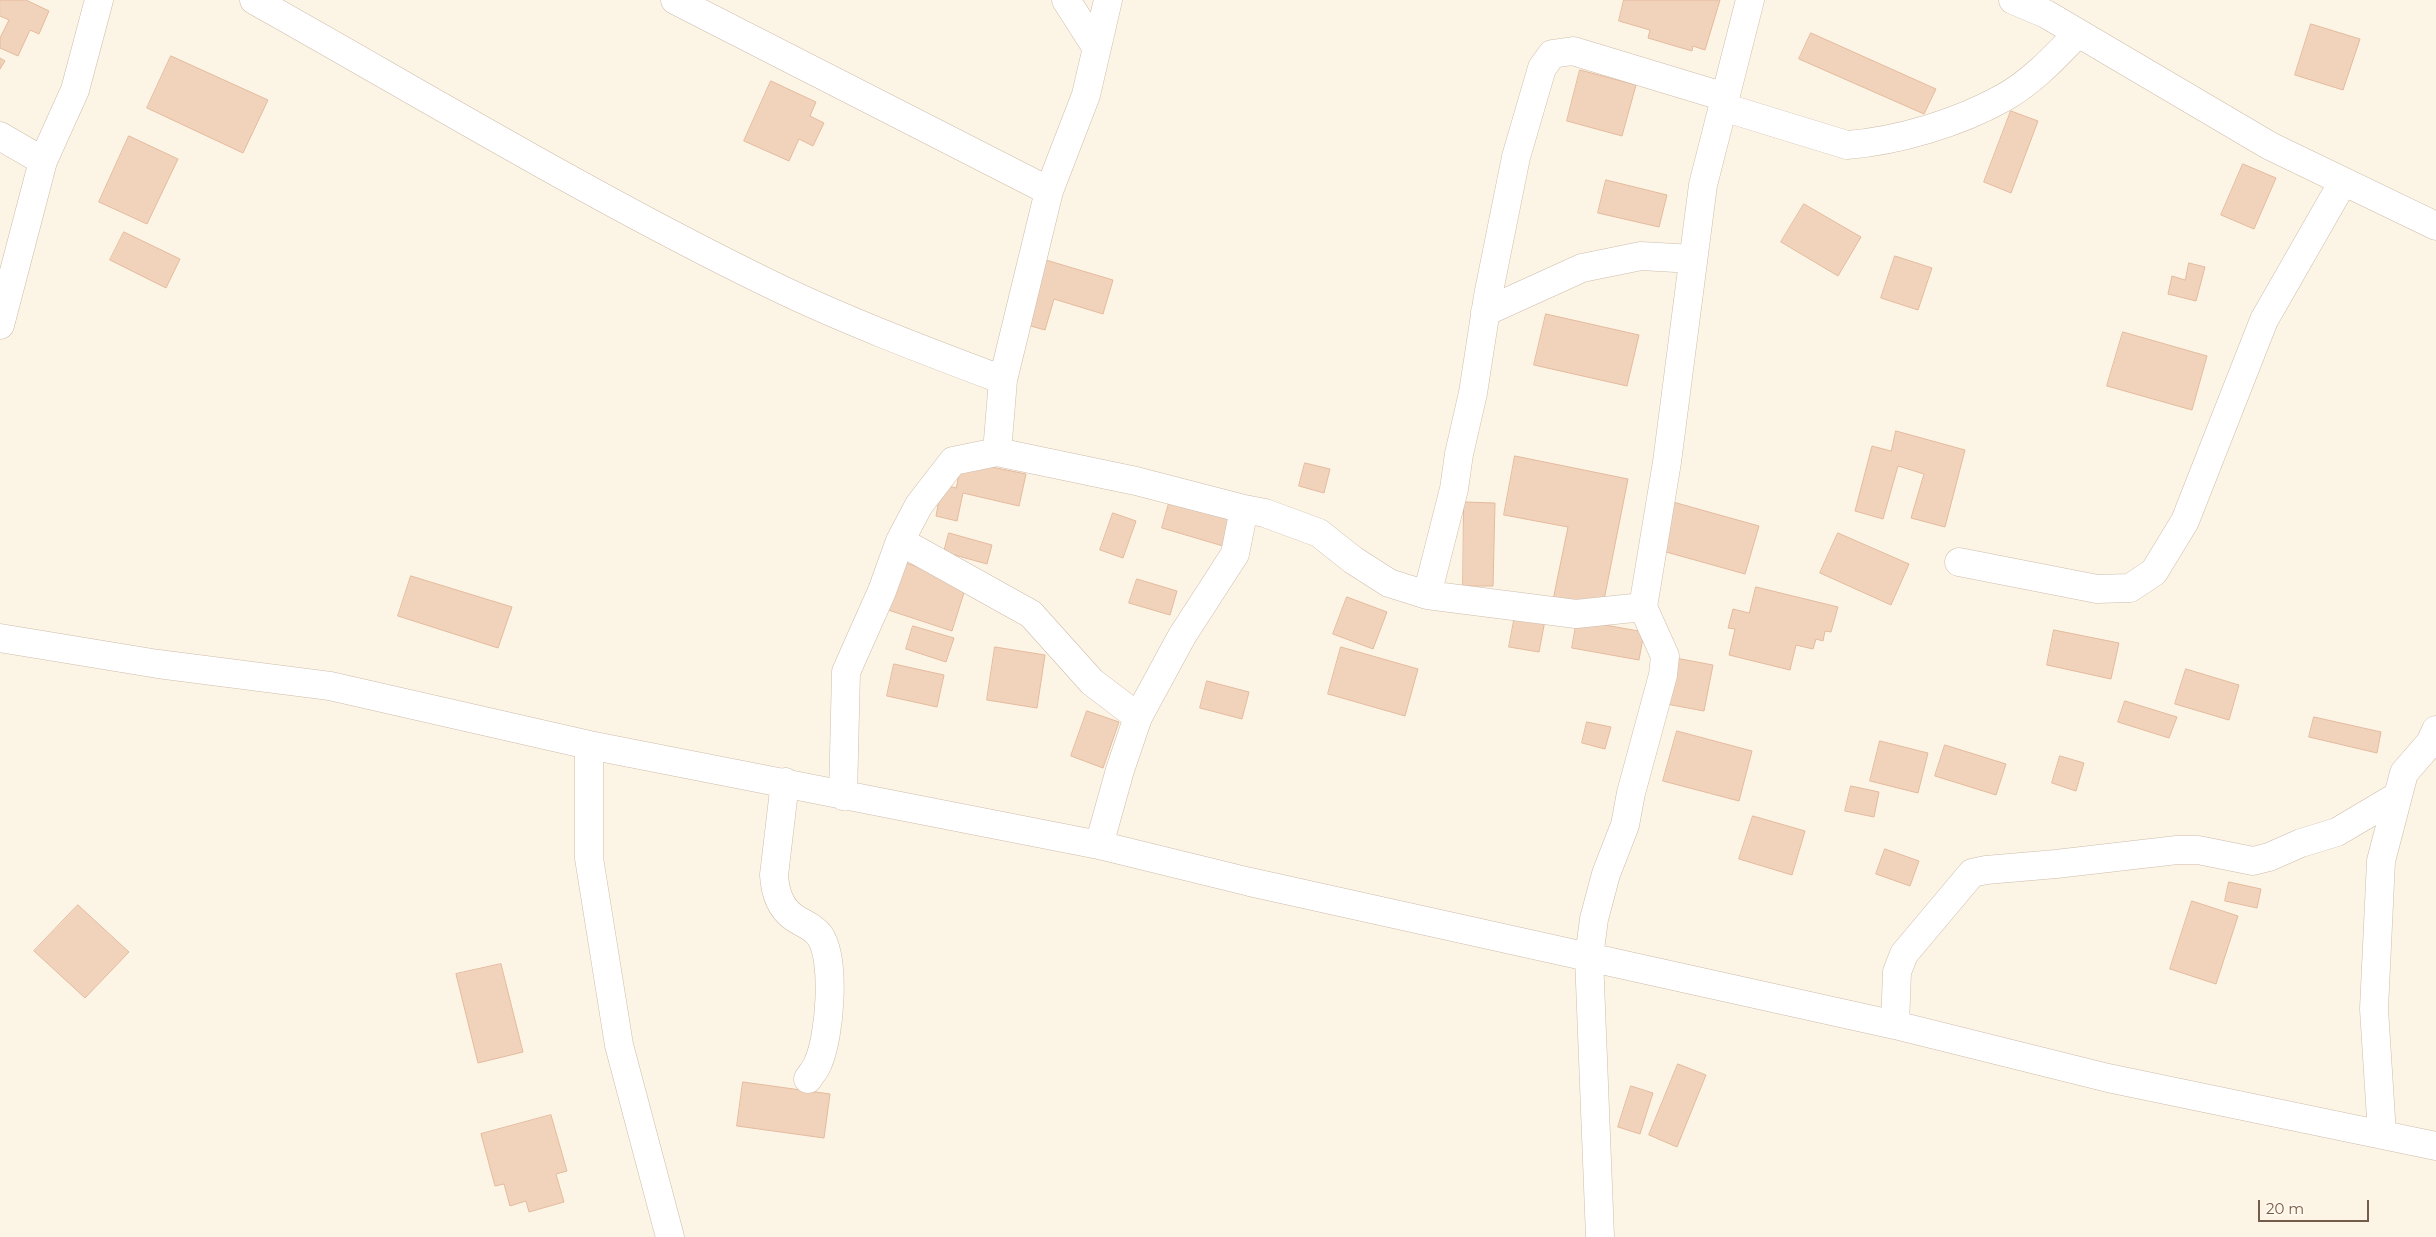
<!DOCTYPE html>
<html>
<head>
<meta charset="utf-8">
<style>
  body { margin:0 }
  #map { position:relative; width:2436px; height:1237px; overflow:hidden; background:#fcf4e5; font-family:Montserrat,sans-serif }
  canvas { display:block }
  .scale { position:absolute; left:2258px; top:1200px; width:111px; height:22px; box-sizing:border-box; border:2px solid #755b4a; border-top:0; padding-left:6px; font-size:15px; line-height:18px; white-space:nowrap; color:#755b4a; -webkit-text-stroke:4px #fff8eb; paint-order:stroke }
</style>
</head>
<body>
<div id="map">
<canvas width="2436" height="1237"></canvas>
<div class="scale">20 m</div>
</div>
<script>
const context = document.querySelector('canvas').getContext('2d');
context.lineJoin = 'round';
function fillPath(path, color) { context.fillStyle = color; context.fill(path, 'evenodd'); }
function trace(path, color, width, dash) { context.strokeStyle = color; context.lineWidth = width; context.lineCap = dash ? 'butt' : 'round'; context.setLineDash(dash || []); context.stroke(path); }
const building = new Path2D(`
  M0,0H26L49,11L39,34L30,30L18,56L0,48V38L9,20L0,16Z
  M1624,0H1720L1705,50L1693,46L1692,51L1648,38L1650,30L1619,21Z
  M2311,24L2360,39L2343,90L2295,75Z
  M1811,33L1936,89L1924,114L1799,59Z
  M171,56L268,100L243,153L147,108Z
  M0,58L5,61L0,69Z
  M1580,70L1636,85L1622,136L1567,121Z
  M771,81L816,102L810,116L824,123L813,146L799,139L789,161L744,141Z
  M2011,111L2038,121L2011,193L1984,182Z
  M129,136L178,159L147,224L99,202Z
  M2243,164L2276,178L2254,229L2221,215Z
  M1606,180L1667,195L1659,227L1598,213Z
  M1804,204L1861,237L1838,276L1781,242Z
  M124,232L180,259L166,288L110,260Z
  M1895,256L1932,268L1918,310L1881,298Z
  M1039,258L1113,280L1103,314L1054,299L1045,330L1020,323Z
  M2189,263L2205,267L2196,301L2168,294L2172,276L2185,280Z
  M1546,314L1639,335L1627,386L1534,365Z
  M2123,332L2207,356L2192,410L2107,386Z
  M1896,431L1965,450L1945,527L1911,518L1924,474L1898,466L1883,519L1855,511L1872,446L1891,451Z
  M1515,456L1628,479L1602,610L1553,600L1568,527L1504,515Z
  M962,461L1026,474L1019,506L963,493L957,521L936,516L942,484L956,488Z
  M1305,463L1330,469L1324,493L1299,486Z
  M1171,496L1233,514L1223,546L1162,528Z
  M1464,502L1495,503L1493,586H1463Z
  M1673,502L1759,526L1745,574L1659,550Z
  M1113,513L1136,521L1123,558L1100,550Z
  M949,533L992,545L987,564L944,552Z
  M1838,533L1909,564L1891,605L1820,573Z
  M906,563L967,583L952,631L882,608Z
  M411,576L512,607L498,648L398,616Z
  M1137,579L1177,591L1170,615L1129,603Z
  M1756,587L1838,607L1831,632L1825,631L1823,641L1816,639L1813,649L1796,645L1790,670L1729,655L1735,629L1728,628L1733,609L1749,613Z
  M1347,597L1387,612L1373,649L1333,634Z
  M1516,610L1546,615L1539,652L1509,647Z
  M1577,620L1644,632L1639,660L1572,648Z
  M913,626L954,638L946,662L906,649Z
  M2054,630L2119,643L2111,679L2047,665Z
  M995,647L1045,655L1037,708L987,700Z
  M1341,647L1418,669L1405,716L1328,694Z
  M1670,657L1713,665L1704,711L1661,703Z
  M894,664L944,675L937,707L887,696Z
  M2186,669L2239,685L2229,720L2175,704Z
  M1207,681L1249,692L1242,719L1200,708Z
  M2125,701L2177,717L2169,738L2118,722Z
  M1087,711L1119,722L1103,768L1071,756Z
  M2314,717L2381,732L2377,753L2309,737Z
  M1587,722L1611,727L1605,749L1582,743Z
  M1677,731L1752,751L1739,801L1663,781Z
  M1880,741L1928,753L1918,793L1870,781Z
  M1945,745L2006,764L1996,795L1935,776Z
  M2060,756L2084,763L2076,791L2052,783Z
  M1851,786L1879,792L1874,817L1845,811Z
  M1753,816L1805,831L1792,875L1739,859Z
  M1885,849L1919,861L1910,886L1876,874Z
  M2229,882L2261,889L2257,908L2225,901Z
  M2192,901L2238,916L2216,984L2170,969Z
  M78,905L129,952L85,998L34,951Z
  M501,964L523,1052L478,1063L456,974Z
  M1678,1064L1706,1075L1677,1147L1649,1135Z
  M743,1082L830,1094L824,1138L737,1126Z
  M1631,1086L1653,1093L1640,1134L1618,1127Z
  M551,1115L567,1171L556,1174L564,1202L529,1212L526,1201L510,1206L504,1184L495,1186L481,1134Z`);
fillPath(building, '#f1d3bc');
trace(building, '#e4ba9d', 1);
const minor = new Path2D(`
  M254,0C425,96 595,199 772,285C846,321 926,351 1003,380
  M675,0L1049,191
  M1066,0L1096,47
  M2013,0L2046,14L2270,146L2436,226
  M1723,107L1847,145C1898,141 1958,123 2003,98C2032,82 2055,57 2078,33
  M0,136L43,161
  M1485,312L1582,268L1641,256L1693,259
  M0,325L43,161L75,90L99,0
  M997,452L1003,380L1049,191L1086,95L1108,0
  M900,541L1031,614L1092,682L1138,717
  M1959,562L2097,589L2130,588L2154,572L2185,521L2264,320L2343,182
  M1427,595L1454,489L1459,454L1473,393L1488,296L1516,157L1542,68L1552,54L1573,51L1725,97
  M0,638L158,664L330,686L589,745L1099,845L1250,882L1895,1025L2108,1078L2436,1146
  M589,745V858L619,1045L670,1237
  M785,782L774,875C775,891 779,906 792,916C802,924 812,925 820,936C836,960 830,1036 818,1063C816,1069 811,1074 808,1079
  M843,796L846,672L882,591L900,541L919,505L953,461L997,452L1136,481L1244,509
  M1099,845L1120,770L1138,717L1182,636L1235,554L1244,509L1265,513L1319,533L1353,560L1389,583L1427,595L1576,614L1643,607
  M1895,1025L1897,972L1904,954L1972,873L1986,870L2056,864L2177,850H2198L2253,861L2269,857L2301,843L2337,832L2396,797
  M2382,1134L2374,1009L2381,861L2404,773L2430,743L2436,730
  M1600,1237L1589,957L1594,919L1606,874L1625,825L1631,793L1663,675L1665,656L1643,607L1667,462L1703,185L1750,0`);
trace(minor, '#cebcab', 29);
trace(minor, '#fff', 28);
</script>
</body>
</html>
